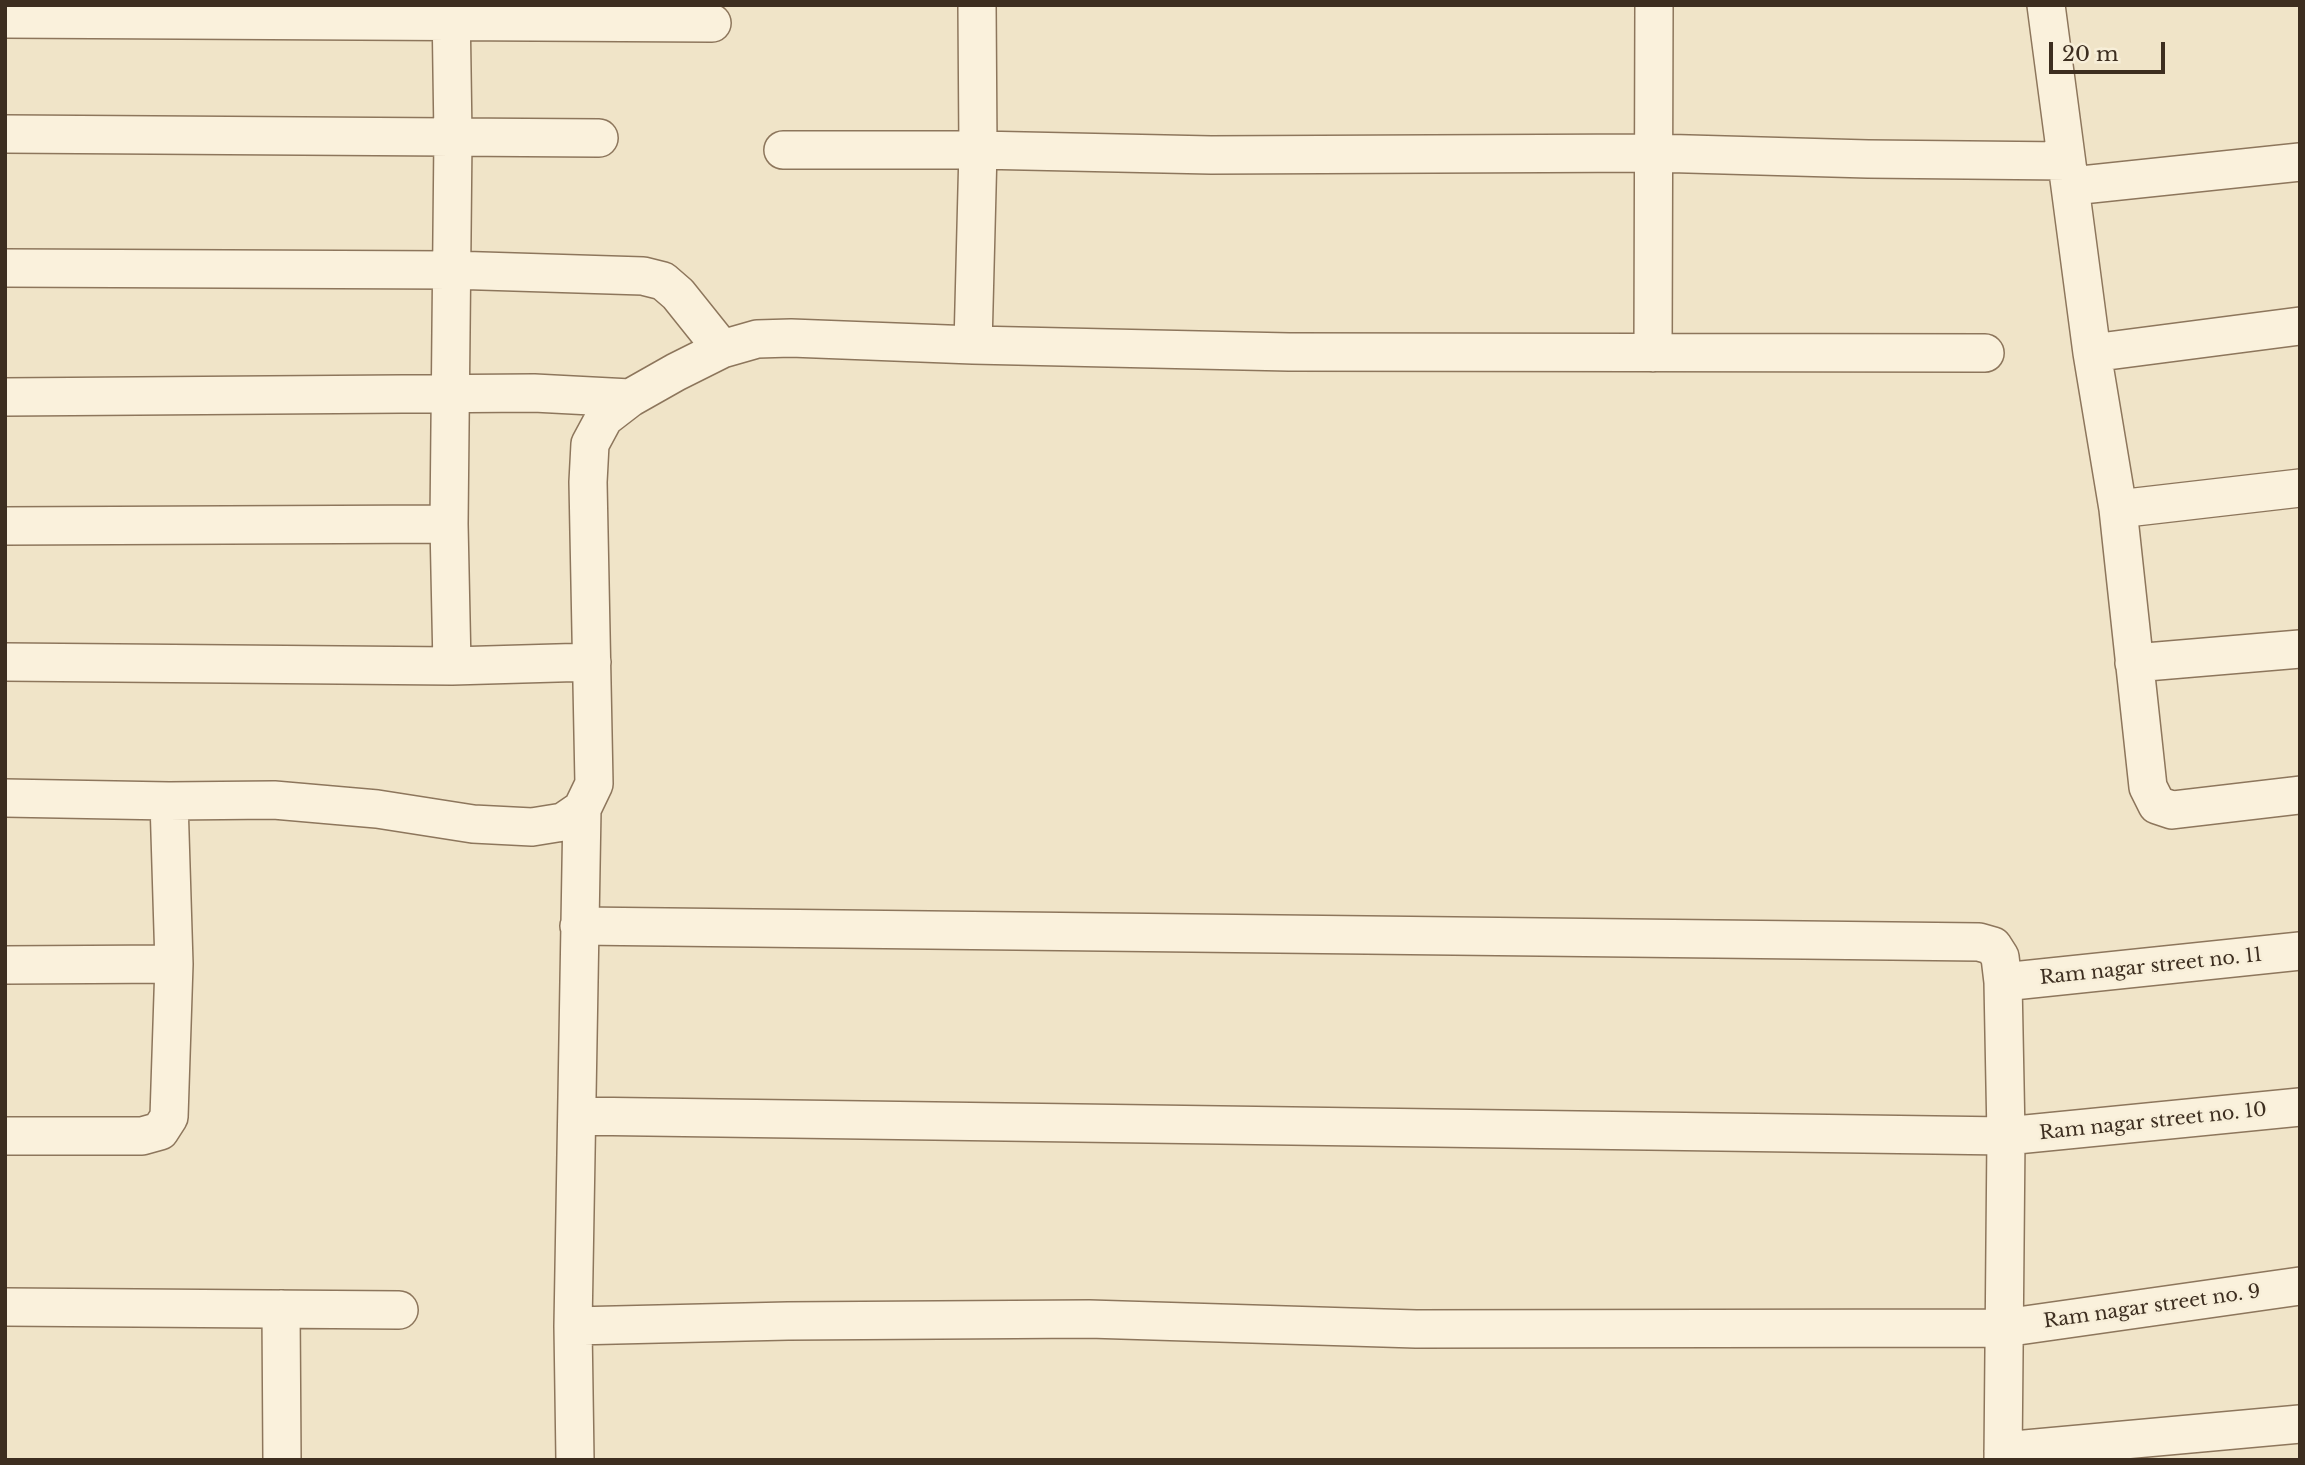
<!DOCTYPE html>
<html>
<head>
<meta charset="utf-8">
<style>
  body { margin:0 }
  #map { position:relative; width:2305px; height:1465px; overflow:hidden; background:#f0e4c8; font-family:"Libre Baskerville",serif }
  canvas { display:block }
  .frame { position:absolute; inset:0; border:7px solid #3d2e20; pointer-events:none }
  .scale { position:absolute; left:2049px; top:42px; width:116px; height:32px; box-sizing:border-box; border:4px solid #3d2e20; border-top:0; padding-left:9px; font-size:21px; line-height:24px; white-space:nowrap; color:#3d2e20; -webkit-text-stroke:5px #f7eed8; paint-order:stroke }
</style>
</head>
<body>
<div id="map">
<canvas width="2305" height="1465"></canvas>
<div class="frame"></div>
<div class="scale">20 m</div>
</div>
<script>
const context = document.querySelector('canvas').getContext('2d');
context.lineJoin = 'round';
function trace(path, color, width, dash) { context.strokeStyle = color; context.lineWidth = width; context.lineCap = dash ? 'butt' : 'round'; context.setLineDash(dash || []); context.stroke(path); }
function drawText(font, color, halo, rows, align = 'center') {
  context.font = font + ' "Libre Baskerville",serif'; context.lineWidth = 5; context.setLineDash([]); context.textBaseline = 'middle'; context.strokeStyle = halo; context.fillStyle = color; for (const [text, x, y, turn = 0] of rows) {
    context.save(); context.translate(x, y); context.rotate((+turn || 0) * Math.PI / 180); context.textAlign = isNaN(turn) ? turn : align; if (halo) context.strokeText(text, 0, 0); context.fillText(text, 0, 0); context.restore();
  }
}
const minor = new Path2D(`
  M451,5L453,137L449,524L452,666
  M2046,5L2092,353L2118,509L2148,787L2157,805L2172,810L2300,795
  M5,19L712,23
  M5,134L599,138
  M783,150H978L1211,155L1653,153L1868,159L2066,161
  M2072,186L2300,162
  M5,268L450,270L643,276L663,281L678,294L722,349
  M973,345L978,150L977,5
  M1653,353L1654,5
  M2092,353L2300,326
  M5,397L534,393L630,398
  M2118,509L2300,488
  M5,526L449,524
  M5,662L452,666L592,662
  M2134,663L2300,649
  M5,798L169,801L274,800L377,809L473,824L532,827L563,822L582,809L594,784L588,482L590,444L604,418L630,398L676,372L722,349L757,339L791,338L973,345L1289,352L1985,353
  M579,926L1979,942L1993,946L2000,957L2003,982L2006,1136L2003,1460
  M5,965L174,964
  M2003,982L2300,951
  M577,1116L2006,1136L2300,1107
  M5,1136H142L160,1131L169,1117L174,964L169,801
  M5,1307L399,1310
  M281,1309L282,1460
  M573,1326L788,1321L1089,1319L1416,1329L2004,1328L2300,1286
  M2003,1451L2300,1424
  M575,1460L573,1326L582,809`);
trace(minor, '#8d765c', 40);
trace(minor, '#faf1dc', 37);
drawText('19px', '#3d2e20', '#f7eed8', [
  ["Ram nagar street no. 11",2151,967,-6],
  ["Ram nagar street no. 10",2153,1122,-6],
  ["Ram nagar street no. 9",2152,1307,-8]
]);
</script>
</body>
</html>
